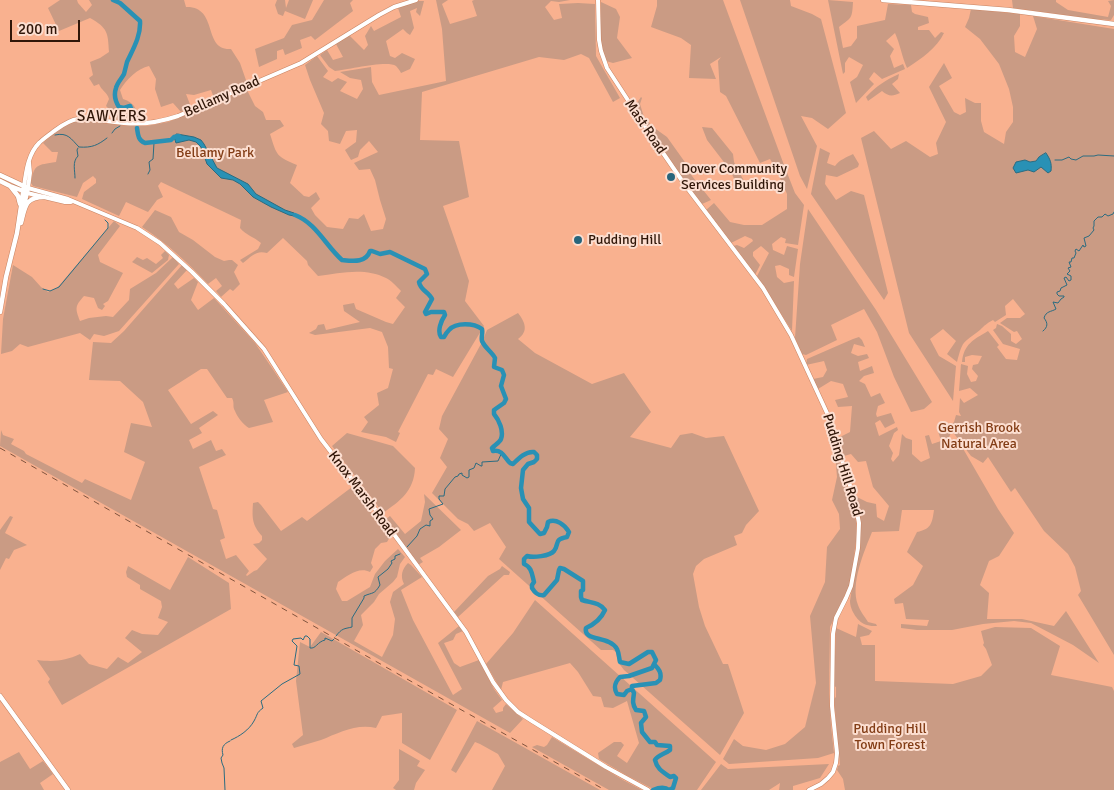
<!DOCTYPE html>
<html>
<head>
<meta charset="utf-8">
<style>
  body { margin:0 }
  #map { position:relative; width:1114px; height:790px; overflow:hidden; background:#f9b18f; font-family:Signika,sans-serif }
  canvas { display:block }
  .scale { position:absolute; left:10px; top:20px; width:70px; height:22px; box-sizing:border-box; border:2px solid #301608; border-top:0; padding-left:6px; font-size:15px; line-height:18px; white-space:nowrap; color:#301608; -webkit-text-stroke:4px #fcded0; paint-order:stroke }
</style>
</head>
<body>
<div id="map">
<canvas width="1114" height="790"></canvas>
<div class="scale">200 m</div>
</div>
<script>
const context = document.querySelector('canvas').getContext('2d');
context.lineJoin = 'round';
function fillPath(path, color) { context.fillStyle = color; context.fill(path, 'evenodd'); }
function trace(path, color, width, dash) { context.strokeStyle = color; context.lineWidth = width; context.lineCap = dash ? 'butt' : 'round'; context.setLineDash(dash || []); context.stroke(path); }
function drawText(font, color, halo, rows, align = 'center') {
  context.font = font + ' Signika,sans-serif'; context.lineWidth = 4; context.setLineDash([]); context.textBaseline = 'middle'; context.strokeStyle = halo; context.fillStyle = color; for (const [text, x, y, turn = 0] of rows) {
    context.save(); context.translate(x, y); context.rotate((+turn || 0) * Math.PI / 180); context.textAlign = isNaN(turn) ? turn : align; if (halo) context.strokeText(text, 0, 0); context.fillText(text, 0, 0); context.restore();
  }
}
fillPath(new Path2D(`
  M60,0H77L78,3L86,12L92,5L89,0H184L186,7C219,6 202,51 231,49L240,63L247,83L214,98L211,90L194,95L186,94L191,107L181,112L173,103L161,107L155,89L156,79L149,66C138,68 126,80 120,90L123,99C135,103 137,109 139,121L117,120L113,113L106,106L109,99C107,92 101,90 99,84L94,86L89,78L93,75L90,62L100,58L109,52C108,33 108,28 90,18L59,31L48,8Z
  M277,0H285L286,8L289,0H313L305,19L285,11L283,16L278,14L275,5Z
  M324,0H353L350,3L353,11L315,40L311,36L300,40L302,48L285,55L283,49L277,51V59L259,67L255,49L284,38L292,25L312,20Z
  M436,0H448L442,4L450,24L477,16L472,1L474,0H570L559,2L551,1L545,7L554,20L562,18L559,4L578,3L595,4L596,56L620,98L613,102L589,58L581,54L564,60L539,57L422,92L420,140L459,141L469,197L443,206L469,281L465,301L484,326L453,377L436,369L433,375L428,374L398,432L400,433L396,442L386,437L361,432L368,422L364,417L379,405L377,393L388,388L393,369L389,368L388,347L382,332L370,328L315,335L309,333L316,329L318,325L324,324L326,330L360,322L344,311L343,305L354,303L356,309L386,322L393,324L405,307L396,298L401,291C396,286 391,280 386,278C365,267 340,273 318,276L308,265L307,261L283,238L267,253C256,250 252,256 243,263L240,260L258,249L261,243C254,237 246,235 240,228L241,220L161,182L158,186L163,197L157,200L148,212L126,202L119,216L82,199L84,192L96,183V179L93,176L83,183L77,197L33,186L31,183C34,164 37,165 56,162L58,152H52L43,143L59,129L68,124L77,121H87L128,126H146L168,122L241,91L247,90L255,106L263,112L266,120H280L284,126L270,134C277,156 276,156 297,165L290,183L304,196L309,197L316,192L320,199L311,208L315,215L327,227L343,229L349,218L358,219L364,214L371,231L383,229L386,219L380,200L375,180L370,169L359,170L354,163L378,152L369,141L360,150L358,157L351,160L345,150L356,142L357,130L346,131L340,144L329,141L328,131L321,124L324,113L310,80L305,65L317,56L328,71L323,77L332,82L338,78L347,82L340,91L357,99L363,89L361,80L350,78L340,72L371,67L372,82L379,95L446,81L442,29Z
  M657,0H723L784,165L795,193L804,205L798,245L785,243L786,239L781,237L772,244L773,250L784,255L787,246L798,249L794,277L789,275V269L780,265L775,266L777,277L784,283L794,281L792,331L757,276L769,253L761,246L753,252V256L760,265L755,275L733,246L737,245L744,248L753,241L752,239L745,236L731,243L706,210L714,203L730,222L744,225H762L787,209V194L776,169L770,159L760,163L726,96L720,92L718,61L721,57L710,64L716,79L689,78L691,45L681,38L651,27L657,6Z
  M740,0H790L791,6L812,14L821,19L846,113L828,129L812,118L801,116L817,146L807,189L800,176Z
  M828,0L853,2C852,19 852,17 839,27L843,48L851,46L857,38V26L885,20L888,4L911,5L912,12L915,14L928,17L929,23L918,27V30H929L935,38L941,32L944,33C937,48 921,59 907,68C902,57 900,44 895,33L886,41L894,49L890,56L894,68L903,64L905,69L882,79L874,72L869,79L874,84L856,103L850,82L857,77L863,65L849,57L845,63V72L843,74Z
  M1012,0H1056V2L1068,10L1108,17L1111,6L1108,1L1114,0V15L1111,20L1094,19L1013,8Z
  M418,1H424L420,16L416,12L417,8L410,11L414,28L410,35L407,33L403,29L386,41L390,56L395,58L402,53L415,59L410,69L401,73C400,71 398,68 396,66C387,60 347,70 335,71L329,67L320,55L327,50L333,60L343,57L336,44L349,35L364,50L368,45L365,36L371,26L374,31L401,17L398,8Z
  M601,2L616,9L620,17L617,38L632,58L613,63L606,61C599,42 600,23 601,2Z
  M971,9L1020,14V26L1014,36L1015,52L1025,57L1037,29L1033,16L1114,29V655L1078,595L1081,591L1075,567L1068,554L1044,531L1015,488L1011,492L988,457L983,463L971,456L949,427L954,422L956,415L961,416L959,412L960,398L964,403L978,395L970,388L959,391L961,364L968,366L967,374L971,382L976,381L978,376L972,369L973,365L978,364L982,356L972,355L965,357V362H962C964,344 973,340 988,331L999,345L997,347L1006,359L1017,360L1020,349L1003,344L993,330L996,328L997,324L1002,326L1011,334V341L1016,344L1022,339L1017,331L1014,332L1000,323L1007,318H1020L1025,314L1013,299L1005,306L1006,315L995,322L993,320C987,323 984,326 980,330C962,344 963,340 957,362L947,354L956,341L943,329L930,339L939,356L956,366L953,401L909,333L861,138L874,131L891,149L906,141L930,157L938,154L936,143L946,122L929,87L944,63L952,78L939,86L954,112L960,115L966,112L965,98L975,103H981V121L984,132L1004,144L1006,132L1013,122V107L1009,89L999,64L980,39L965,27L969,18Z
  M899,74L898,79L892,84L900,93C892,97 888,96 882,91L868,101L866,97C878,85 884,81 899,74Z
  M641,97L642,98L640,104L644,117L653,127L667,137L687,165L692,176L711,200L702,204L690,189L653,136L638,110L637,103Z
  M702,127L712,128L733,154L734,162L744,181L737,185L730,170L707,140Z
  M820,148L830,153L827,163L835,166C839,160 847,157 853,154L859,164L858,167L837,177L826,175L825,184L836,200L851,191L864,195L888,293L884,300L811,194Z
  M808,209L876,310L932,402L924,409L911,412L894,377L877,332L864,309L831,325L837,340L806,355L802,354L795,338L800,264Z
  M155,210L171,217L179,232L193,240L215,257L224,261L229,260H232L238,265L234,272L240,284L233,291L230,289L221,297L216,291L222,286L216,278L208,284C188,263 167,243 142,227Z
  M114,221L120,226L98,255L100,262L123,273L108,301L103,304L105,306L102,310L98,308L94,298L84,296C75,306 75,308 80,321L89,318L106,316L113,317L129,300L130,289L156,273L173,257L179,264L119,331L104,336L94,334L90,340L80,333L28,347L20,344L12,351L1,354L3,319L13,265L32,277L41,287L48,292L57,288Z
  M165,251L169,255L168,260L152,273L132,262L137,257L143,260L147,258L156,264L163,258L161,255Z
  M182,265L187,270L174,284L178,289L194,278L198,282L191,300L198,310L214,298L255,343L272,368L288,392L264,400L273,422L249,428C244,425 237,417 235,411C232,406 235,404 232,398H227L207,369H201L168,390L191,424L213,411L218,415L199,428L202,433L189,440L193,449L211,440L216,451L222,449L226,455L199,467L213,509L217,510L225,538L220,540L226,559L236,555L249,571L246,575L247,576L254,571L257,570L267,559L253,544L259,543L262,540V536C252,525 252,518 253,503L258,502L261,505L281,531L302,517L307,521L352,487L390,537L387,542L381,543L375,549L371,563L373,567L370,572C359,566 347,576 338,582L336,589L342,601H347L370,587L375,574L385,561L398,549L405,557L400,564L397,577L393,582L379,594L374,602L361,615L363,625L354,641L382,657L393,635L395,619L390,602L393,592L404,584C400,576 402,569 408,563L411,565L422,577L401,590L413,620L453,695L462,689L438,643L459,626L463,631L456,634L453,640L444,643L454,663L460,667L479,660L494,689L502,700L493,708L496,713L503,711V708L506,704L523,719L510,733L0,446L1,430L3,435L14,439L11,444L24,451L26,454L82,483L85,479L131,500L145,462L124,452L131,423L152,427L143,402L120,381L89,380L93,342L111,343L124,331Z
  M518,313C525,322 529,331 518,339L535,353L592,384L624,373L651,412L630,437L671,448L680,435L692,433L706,438L724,436L759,511L746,525L742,533L734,536L737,545L704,559L696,566L693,574L699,607L705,626L723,664H728L744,713L720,755L624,670L618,662L616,652L613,650H601L499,559L506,547L490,523L474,531L468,524L458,519L432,493L447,467L440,458L448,439L439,429L442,416L482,342L487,330Z
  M859,337L862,340L865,347L854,344L851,353L858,356L867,354L869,358L858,362L860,371L872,366L874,373L864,376L859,381L865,384L871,397L880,393L885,403L878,406L876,414L877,417L891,413L895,423L885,428L880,420L875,423L879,436L897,427L898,430L894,433L889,446L893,453L891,459L893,462L899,455L902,434L906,438L912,440V454L921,462L930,458L925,436L929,435L932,444L941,441L938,431L947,427L951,433L946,443L949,447L958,440L998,509L1014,533L999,556L989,561L980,585L989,593L987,619H1022L1054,626L1066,611L1099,663L1073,645L1031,623L1014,621L983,624L952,630H917L901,628V624L927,626L929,620L906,619L903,603L895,604L894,599L913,585L923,566L907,552L917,532C931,529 932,524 934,510H902L899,531L872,532C864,552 850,584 858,605C860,611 865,617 868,622L876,624L877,626C873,626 870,626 867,625C858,623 850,610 850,601L860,534L858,509L855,496L867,502L876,504L877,517L884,521L889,506L873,487L866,461L858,462L851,454L844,456L838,438L850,432L852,406L838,407L835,400L848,397L843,384L831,381L818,389L813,379L823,377L827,370L824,361L806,365L807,359L853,339Z
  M347,433L393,446L415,468C414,491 400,501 383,513L332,446Z
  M834,440L855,509L857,534L850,585L830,627L829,694L831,726L834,753L818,758L729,764L723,759L734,739L743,746L766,750L785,744L805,727L816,683L810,616L825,582L827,547L840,529L839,514L832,500L837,477Z
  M424,494L461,530L439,547L420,558L423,562L418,565L386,519L390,516L405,534L421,521L425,502Z
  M10,516L13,517L5,533L27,545L14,550L9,559L6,558L0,570V530Z
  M188,557L229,583L231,609L62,705L48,682L50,679L37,660C54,662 65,661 80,654L89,664L107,669L118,657L128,663L142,652L125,638L132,630L142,634L158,635L168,622L158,618L162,607L161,601L140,589V585L127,577L126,572L128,566L170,590Z
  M502,566L510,572L509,575H504L458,617L454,612L488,576L500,569Z
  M535,600L716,762L697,790H655L626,775L599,759L598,753L614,742H621L624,745L617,756L627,763L639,743L627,701L613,708L604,707L601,697L593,696L578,672L570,663L503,682L501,690L486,664L513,633Z
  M858,624L872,631L869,635L860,637L862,645H875V681L953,684L981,676L992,665L986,649L983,645L984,643L981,631L995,627L1031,628L1060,646L1051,675L1112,687L1114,691V790H845L843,779L837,770L838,766L840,765L834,699L836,697V687L834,686L836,628L856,637Z
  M321,632L457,710L430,760L402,743V713L382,716L376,728C357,723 338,733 321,740C312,743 303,745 294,748L292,744L303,735L296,681L300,642L310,647Z
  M477,721L600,790H492L505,766L498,754L480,744L475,742L456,773L451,770Z
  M552,737L623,780L642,790H609L532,747L537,745L544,747L547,745Z
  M399,749L420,761L417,766L425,770L416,783L414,790H396L393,788L399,780Z
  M19,752L30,769L43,761L53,774L40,783L44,790H0V762Z
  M721,764L728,769L829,764L820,778L793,786V790H779L780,783L769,790H701Z`), '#ca9b84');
const water = new Path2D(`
  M177,134L194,137L201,140L204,144L217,168L248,184L256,194L285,210L294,213L299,217L289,215L271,207L253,197L240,184L233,180L221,178L207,164L201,147L196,142L189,140L176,143L174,137Z
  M1046,153C1050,159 1052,163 1051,171L1048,173L1041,167L1034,172L1028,170L1016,173L1013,168L1016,162L1025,160L1030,162L1036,161L1039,157Z`);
fillPath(water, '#2991b5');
trace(water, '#2b6c81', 1);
trace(new Path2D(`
  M120,118L125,117L133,113
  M112,133L115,129L120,126
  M55,135C68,132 71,139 79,147C92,148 98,145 107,138
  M1055,160H1062L1069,157L1071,159L1076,160L1083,156H1094L1098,155L1114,156
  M148,174L150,170L149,162L153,159L154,143
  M75,178C75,170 72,162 78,156L77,150L78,148
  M43,289L50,291L59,287L108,228V223L105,220
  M1043,331C1048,327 1048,323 1044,318C1046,311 1051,312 1056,309L1053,302L1058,303L1061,299L1064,297V296H1059L1057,294V292L1060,291L1061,288L1067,285L1064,278L1066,277L1069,281L1071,280V276L1067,274L1070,271L1068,268L1071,267L1069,262H1071L1072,258H1074L1076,253L1075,251L1076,249L1079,251L1083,245L1084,247L1086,246L1084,238L1089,236L1094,230L1093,228L1094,226V221L1098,217H1102L1105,214L1108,216L1113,214L1114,212
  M407,547L417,536L420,529L426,525L430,526V521L433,519L430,515L429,509L443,504L439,499V496H444L445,489L455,477L458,476L459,474L462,473V475L467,478L469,477V470L474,468L476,463L481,466H482V462L498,461L502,452
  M336,636C342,628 344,629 352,627V618L364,598V596C373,592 374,595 380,585L378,577L388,569L392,563L391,561L395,559V556L400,554
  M231,740C240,736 249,730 254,721C258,714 256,713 263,708L261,701L282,684L300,674L299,666L294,665L297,646L292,641L293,639L301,638L303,640L305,636H307L310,639V648C316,649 317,642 325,640V638L332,641L334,639
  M225,790L224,768L222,763L221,758L223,755C221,748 223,744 230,741`), '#2b6c81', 1);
trace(new Path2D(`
  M113,0L120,3L140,21C141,36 133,49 127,62C126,66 125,70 124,74C122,78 117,83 116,88C114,94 115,101 119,107L124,108L130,106L136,120
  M137,128C138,135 138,140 145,143L171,140L174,137L179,136
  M295,215C316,223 326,246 342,260C353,261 366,263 370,251H372L380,254L390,252L425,269L427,274L419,282C420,290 429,292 432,299L425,312L426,314L431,312H444L445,315C441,321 437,331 441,337H444C445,335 448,331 449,330C456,322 474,323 482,329C483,333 481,337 482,341C485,348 492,352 495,358L494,367L502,370L504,375L501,386L506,399L504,403L494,410V414C499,420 504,431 501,439C500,442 495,445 492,448L493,451C502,449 505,458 510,463L513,464C519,458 526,451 534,452L537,455V459L534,462L528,464L523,470L521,488L523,499L529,508V522L540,534L544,533L547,527L548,522C556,518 565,525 569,532L567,537C553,540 560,543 554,551C550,556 533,558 527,556L524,559V564C532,567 532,575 534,582L532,585V588C535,593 538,596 544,595L557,580L559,570L560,568L564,569L583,581V590L581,591V597L582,600C591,603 599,602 605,610C601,619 595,624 586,628C583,642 609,635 617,649C619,653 619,658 620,662L629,664L648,652H652L656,660L652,668L629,676L620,677C615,682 613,687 617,694L624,695L627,691L632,689V686L656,683L660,680C662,673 659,669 654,664
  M632,689L634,693C633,700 632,704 636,710L644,711L646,717L641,723L642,732L650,742H655L657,745L670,746V750C665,754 658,755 655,760C657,769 663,772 670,777L674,776L676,778L673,788L669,790C664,786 658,788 653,790`), '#2991b5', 4.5);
const secondary = new Path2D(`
  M598,0L599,40L601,51L607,68L650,134L685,185L763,288L791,335L827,413L854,498L859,523L858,548L851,586L846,598L836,618L833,634L832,706L837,753L836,763L833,772L828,778L821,784L809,790
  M29,162L30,173L28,188L68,199L137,228L160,243L192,272L224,304L264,349L321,439L382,518L466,632L493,682L506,700L518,712L532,721L606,767L648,790
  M24,186C26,172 28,154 39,143C43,139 49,135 54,131C61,126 69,120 78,119C93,118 109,122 124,123C143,125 160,122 178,116L301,63L379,15L394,7L416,0
  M27,193L65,202H71`);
const primary = new Path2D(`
  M883,0L1008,10L1114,24
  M0,175L28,188L24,205
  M0,181L10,186L26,192
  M11,187L18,196L20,204
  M21,223C25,207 25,197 44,197
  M0,312L6,277L17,233L24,186
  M0,696L68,790`);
trace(secondary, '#c78362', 5);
trace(primary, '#c78362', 5.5);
trace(secondary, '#fff', 4);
trace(primary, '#fff', 4.5);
trace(new Path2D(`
  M0,448L458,708L605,790`), '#80543e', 1, [6, 6]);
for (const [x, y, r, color] of [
  [671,177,5,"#28657c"],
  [578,240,5,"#28657c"]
]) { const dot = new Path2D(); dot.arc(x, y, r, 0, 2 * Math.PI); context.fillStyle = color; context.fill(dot); trace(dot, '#fcded0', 2); }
drawText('14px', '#301608', '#fcded0', [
  ["Bellamy Road",222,97,-24],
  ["Mast Road",645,127,56],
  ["Pudding Hill Road",842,465,73],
  ["Knox Marsh Road",362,494,53]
]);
drawText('14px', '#833d16', '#fcded0', [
  ["Bellamy Park",215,153],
  ["Gerrish Brook",979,428],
  ["Natural Area",979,444],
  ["Pudding Hill",890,729],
  ["Town Forest",890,745]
]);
drawText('14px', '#301608', '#fcded0', [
  ["Dover Community",681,169],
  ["Services Building",681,185],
  ["Pudding Hill",588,240]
], 'left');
context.letterSpacing = '1px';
drawText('15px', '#301608', '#fcded0', [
  ["SAWYERS",112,117]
]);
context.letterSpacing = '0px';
</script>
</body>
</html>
